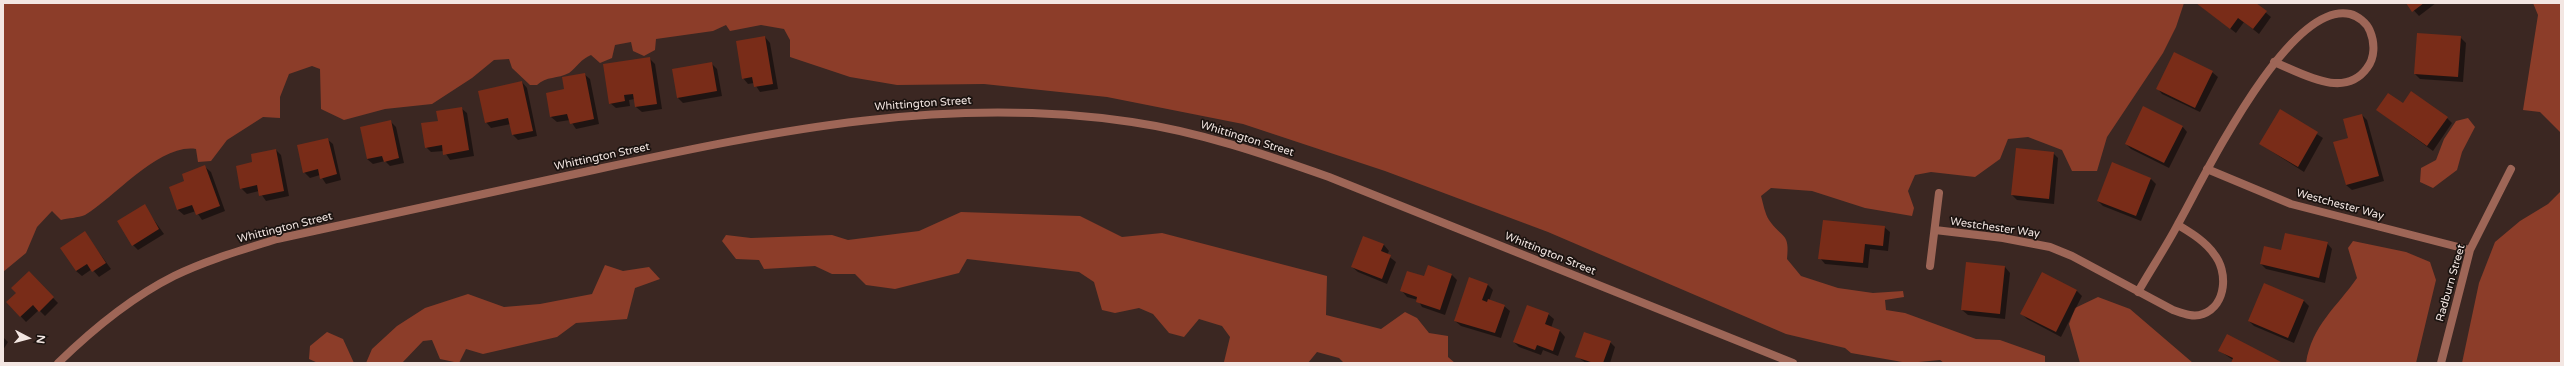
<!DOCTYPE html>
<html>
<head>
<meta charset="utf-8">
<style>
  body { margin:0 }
  #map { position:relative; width:2564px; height:366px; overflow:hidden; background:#3b2722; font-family:"Varela Round",sans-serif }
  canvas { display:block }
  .frame { position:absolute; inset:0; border:4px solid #f3e6e2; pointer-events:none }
  .north { position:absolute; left:8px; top:318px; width:40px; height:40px; -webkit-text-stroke:3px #1b1310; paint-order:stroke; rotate:96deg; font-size:11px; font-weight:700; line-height:16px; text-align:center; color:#f3e6e2 }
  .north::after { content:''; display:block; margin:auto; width:14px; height:18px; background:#f3e6e2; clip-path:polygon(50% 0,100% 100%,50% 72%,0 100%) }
</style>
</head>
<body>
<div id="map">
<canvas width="2564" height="366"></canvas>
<div class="frame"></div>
<div class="north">N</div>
</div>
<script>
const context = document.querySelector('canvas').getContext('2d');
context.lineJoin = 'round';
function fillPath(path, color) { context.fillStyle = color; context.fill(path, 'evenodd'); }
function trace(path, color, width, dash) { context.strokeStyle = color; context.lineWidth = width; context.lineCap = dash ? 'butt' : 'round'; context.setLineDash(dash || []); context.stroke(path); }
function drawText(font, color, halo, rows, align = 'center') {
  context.font = font + ' "Varela Round",sans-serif'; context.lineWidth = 3.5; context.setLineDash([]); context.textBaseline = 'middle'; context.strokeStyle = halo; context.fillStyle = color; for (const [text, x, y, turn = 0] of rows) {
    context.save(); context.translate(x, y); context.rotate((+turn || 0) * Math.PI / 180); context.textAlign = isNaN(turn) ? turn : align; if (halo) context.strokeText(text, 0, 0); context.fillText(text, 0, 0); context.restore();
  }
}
fillPath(new Path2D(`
  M3,3H2184L2176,27L2163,53L2107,137L2097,171H2072L2062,150L2028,137L2008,139L2000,159L1975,177L1931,172L1915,175L1908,191L1914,208L1912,216L1865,208L1812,191L1771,188L1761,196C1763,203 1765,214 1769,220C1782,239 1790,232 1787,259L1801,276L1838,288L1873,293L1903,291L1904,297L1885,300L1886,310L1905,313L1976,339L2000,340L2045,356V363H1944L1940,360L1908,363L1851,353L1845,348L1786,334L1548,232L1385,171L1243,124L1107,97L984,84L897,85L850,77L790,57V40L784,29L761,25L730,31L726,25L713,31L656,39L655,50L644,56L633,51L631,42L615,45L612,58L600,63L591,55C581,59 577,67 569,73C558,79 546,76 537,85H530L512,68L509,59L494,60L472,78L432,104L385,109L344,120L321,109L320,69L312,66L289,74L280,97V118L263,117L227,140L211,161L198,162L196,149C160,143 115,197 85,215C78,218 68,218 61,220L52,211L37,227L26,253L3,272Z
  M2533,3H2561V133L2540,112L2523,110L2538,15Z
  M2468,118L2475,127L2462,152L2457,170L2433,188L2420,182L2421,168L2436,160L2444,139L2456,121Z
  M2561,191V363H2462L2479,283L2495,242L2520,221L2548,204Z
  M961,212L1080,216L1122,237L1162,233L1327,276L1326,315L1381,329L1405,312L1417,318L1429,333L1448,336V357L1455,363H1344L1339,358L1317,352L1308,363L1224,362L1230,337L1222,326L1199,319L1184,337L1169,333L1153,314L1139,308L1115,313L1102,310L1094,282L1079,272L967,259L959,273L895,289L866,285L855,274H832L815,266L764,269L759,260L736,259L722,241L726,235L751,238L832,235L848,240L919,231Z
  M2353,241L2406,252L2430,262L2436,280L2416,363H2306C2312,325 2337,307 2357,278L2348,248Z
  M605,265L623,271L649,267L660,279L635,288L627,319L576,323L557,337L483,354L466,349L459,363L440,359L432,340L423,341L402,363H366L372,349L397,326L425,308L468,294L504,307L540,304L592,294Z
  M2098,297L2130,309L2193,363H2080L2069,324L2075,308Z
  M327,332L343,339L354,363H318L309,359L310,346Z`), '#8c3d29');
fillPath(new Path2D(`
  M2197,3H2254L2271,17L2259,34L2244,22L2236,33Z
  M2407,3H2436L2419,16Z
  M765,37L770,43L778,89L760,92L754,83L748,84L743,78Z
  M2460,37L2466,43L2463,82L2420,79L2415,74Z
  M649,58L655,64L662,109L642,112L636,107L635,99L629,100L630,106L616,108L610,103Z
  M711,63L717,69L722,96L683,103L678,98L673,70Z
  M2212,72L2218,77L2200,112L2162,94L2157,88Z
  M584,74L590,79L599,124L576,129L570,120L557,122L551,117Z
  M522,82L527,88L537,136L518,140L513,135L511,124L491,128L486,122Z
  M2403,104L2447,118L2452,123L2433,151L2377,110Z
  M461,108L467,113L474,156L450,160L444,151L431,152L426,147L439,121Z
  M2280,111L2323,138L2304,172L2260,144Z
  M2362,115L2367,120L2384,181L2352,190L2346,185L2349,138Z
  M391,122L396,127L404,163L390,166L385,161L373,164L367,159Z
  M2182,126L2187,132L2169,168L2131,149L2126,144Z
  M327,139L333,144L341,180L326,184L320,175L310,178L304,172Z
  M276,150L281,155L289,196L266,201L259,191L247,194L241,188L254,163Z
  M2053,153L2058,158L2054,204L2017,200L2012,195Z
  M205,167L211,172L225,211L202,220L196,211L184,215L178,210L170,188L186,182Z
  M2151,179L2156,184L2141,221L2103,206L2098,201Z
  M144,206L164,234L138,250L133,245Z
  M1884,227L1890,232L1888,251L1870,249L1868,268L1825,264L1820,258Z
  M85,233L111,269L99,277L92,269L82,276L76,271Z
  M1364,237L1384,245L1389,251L1387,255L1396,262L1387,284L1358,272L1352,267Z
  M2327,243L2332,249L2325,283L2266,269L2261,264L2281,251Z
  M1967,263L2005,267L2010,273L2005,319L1968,315L1962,310Z
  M29,273L58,303L45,316L39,310L26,322L7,302L17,293Z
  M1452,275L1457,280L1445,315L1422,307L1418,300L1407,297L1402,291L1425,278Z
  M1487,284L1493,290L1489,301L1504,306L1510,311L1501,338L1461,326L1455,321Z
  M2265,284L2304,301L2309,306L2294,343L2254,326L2249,321Z
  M2076,290L2082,296L2061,337L2027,319L2022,314Z
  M1548,314L1554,319L1551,328L1560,331L1565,337L1558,356L1543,350L1541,355L1519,347L1514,342Z
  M2227,336L2281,363H2232L2233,360L2220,351Z
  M3,337L8,342L3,350Z
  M1610,342L1615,347L1610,363H1586L1576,356Z`), '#0007');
fillPath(new Path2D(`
  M2196,3H2256L2267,11L2253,29L2238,18L2230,29Z
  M2406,3H2424L2412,12Z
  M2417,33L2461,36L2458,77L2414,74Z
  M765,36L773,84L754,87L752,77L742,79L736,41Z
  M2174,52L2213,71L2195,108L2156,89Z
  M650,57L657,104L635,107L633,94L624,95L625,101L609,104L603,64Z
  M712,62L717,91L677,98L672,69Z
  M585,73L594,119L570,124L567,114L550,117L546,93L564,89L562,77Z
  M522,81L533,131L512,135L508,118L485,123L478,91Z
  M2411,91L2448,117L2427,146L2376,110L2388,93L2403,103Z
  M2143,106L2183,126L2164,163L2125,144Z
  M462,107L469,150L443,155L442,145L425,148L421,123L438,121L436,111Z
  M2280,109L2318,132L2298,167L2259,144Z
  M2362,114L2379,176L2346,185L2333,142L2348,138L2343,119Z
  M391,120L399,158L384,162L382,156L367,159L360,127Z
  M328,138L337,174L320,179L318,169L303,173L297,145Z
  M2016,148L2054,152L2049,199L2011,195Z
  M276,149L284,191L259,196L257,185L240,189L236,166L252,162L251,154Z
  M2112,162L2151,178L2136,216L2097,201Z
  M205,165L220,206L196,215L192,205L177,210L169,187L184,181L182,174Z
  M145,204L159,229L132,246L117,221Z
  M1823,220L1885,226L1883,246L1865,244L1863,263L1818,259Z
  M85,231L106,263L92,272L87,264L76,271L60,248Z
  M2285,233L2328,242L2319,278L2260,264L2264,246L2281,250Z
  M1363,236L1384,244L1381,251L1391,255L1382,279L1351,267Z
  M1966,262L2005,266L2000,314L1961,310Z
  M1428,265L1452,274L1440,310L1416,302L1417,297L1400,291L1407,271L1424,276Z
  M29,271L54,297L39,312L33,305L20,317L6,302L16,293L11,288Z
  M2042,272L2077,290L2056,332L2020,314Z
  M1469,277L1488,284L1482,300L1487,302L1488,299L1505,305L1495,333L1454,321Z
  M2264,283L2304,300L2288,338L2248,321Z
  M1527,305L1549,313L1545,324L1560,330L1553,351L1537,345L1535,350L1513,342Z
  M1584,332L1611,341L1603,363H1594L1575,357Z
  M2227,334L2281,362L2280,363H2231L2233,358L2218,351Z`), '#792c18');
trace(new Path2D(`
  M2207,169L2291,204L2470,250
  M1935,230L2003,238L2050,247L2072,256L2173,310C2182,313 2193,318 2203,314C2227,305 2228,271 2214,254C2205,241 2191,233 2178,225
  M1930,266L1939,193
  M2138,292C2151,269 2166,247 2178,224C2203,180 2288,0 2350,14C2358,16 2367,23 2370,31C2375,43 2375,58 2367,68C2344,100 2302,73 2274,62
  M58,363C92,330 132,297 174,276C207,260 242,250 277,239C384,216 491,193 598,169C778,130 947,95 1132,122C1200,132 1264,154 1329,177L1793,363
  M2441,363L2470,250L2511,169`), '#9e6657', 8);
drawText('11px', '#f3e6e2', '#1b1310', [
  ["Whittington Street",923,104,-4],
  ["Whittington Street",1247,139,17],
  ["Whittington Street",602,157,-12],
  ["Westchester Way",2340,205,15],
  ["Whittington Street",285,228,-14],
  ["Westchester Way",1995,228,8],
  ["Whittington Street",1550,254,22],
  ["Radburn Street",2451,283,-74]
]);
</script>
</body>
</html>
